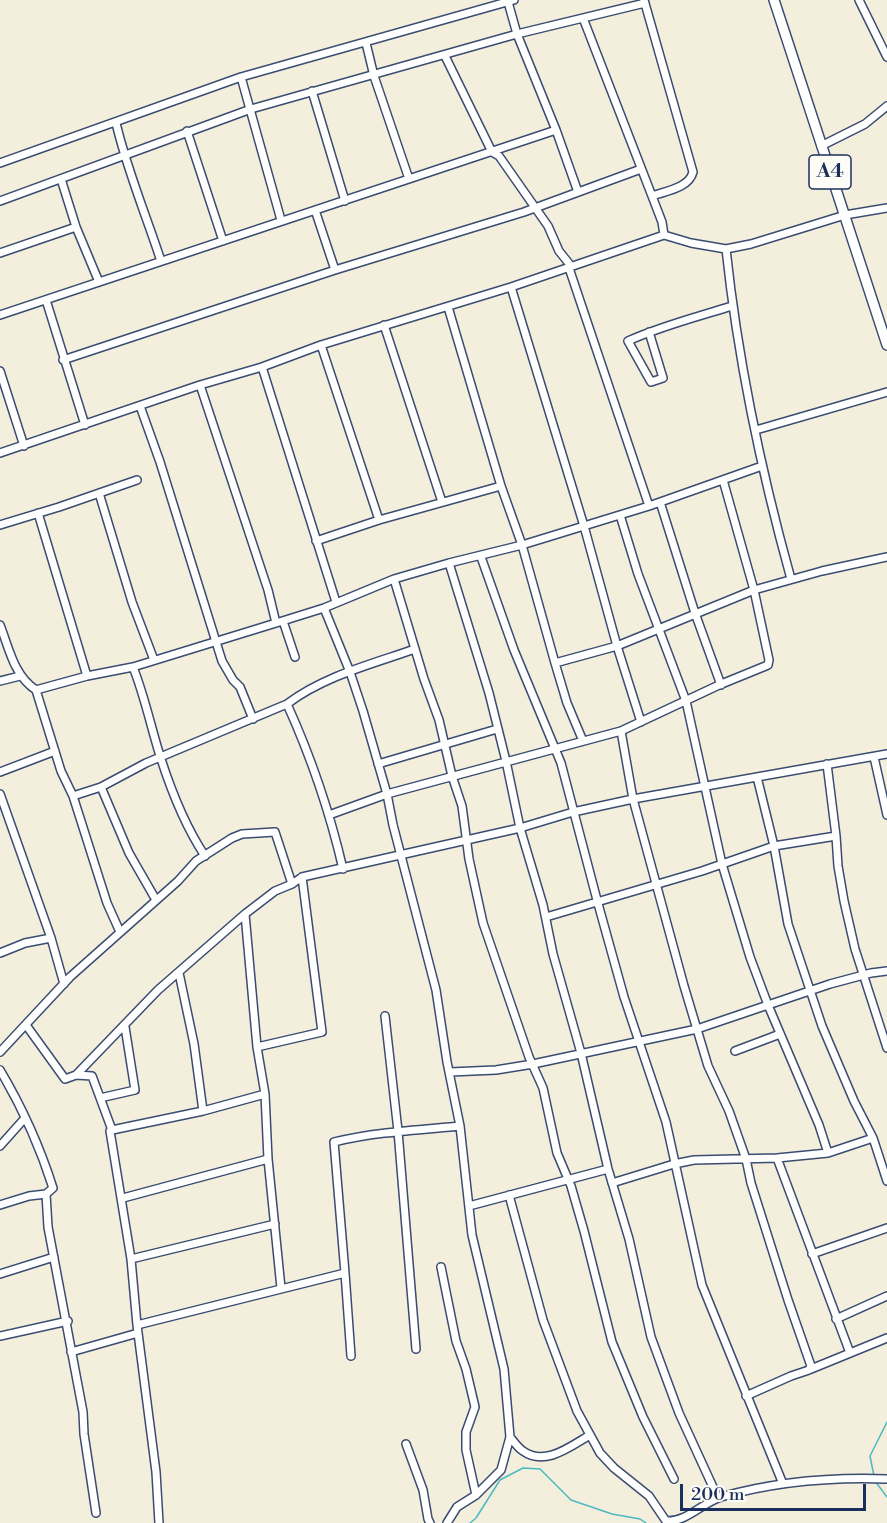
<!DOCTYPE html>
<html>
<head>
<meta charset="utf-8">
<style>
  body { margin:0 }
  #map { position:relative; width:887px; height:1523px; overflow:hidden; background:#f3efdc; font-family:"Libre Bodoni",serif }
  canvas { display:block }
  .scale { position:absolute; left:680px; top:1484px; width:186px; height:27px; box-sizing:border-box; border:3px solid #1b2f5e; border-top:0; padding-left:8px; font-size:18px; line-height:21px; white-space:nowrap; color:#1b2f5e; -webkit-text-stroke:4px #fdfcf7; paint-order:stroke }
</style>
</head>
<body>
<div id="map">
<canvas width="887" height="1523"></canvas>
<div class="scale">200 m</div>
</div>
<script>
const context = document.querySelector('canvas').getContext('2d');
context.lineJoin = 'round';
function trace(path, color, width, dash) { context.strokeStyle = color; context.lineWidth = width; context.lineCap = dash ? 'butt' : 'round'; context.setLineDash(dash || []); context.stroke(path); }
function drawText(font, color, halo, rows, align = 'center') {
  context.font = font + ' "Libre Bodoni",serif'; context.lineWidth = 5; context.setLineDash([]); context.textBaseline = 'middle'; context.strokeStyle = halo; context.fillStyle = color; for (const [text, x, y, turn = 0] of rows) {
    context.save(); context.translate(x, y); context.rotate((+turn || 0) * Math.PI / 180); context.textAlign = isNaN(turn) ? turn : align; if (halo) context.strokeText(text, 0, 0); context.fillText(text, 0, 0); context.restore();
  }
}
trace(new Path2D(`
  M874,1476L870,1456L887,1422
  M875,1481L887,1497
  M470,1523L476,1518L500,1480L523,1468L540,1469L571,1500L612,1514L640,1519L646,1523`), '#4bb9c2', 1.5);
const minor = new Path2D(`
  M644,0L693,172C689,188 666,191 652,196
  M859,0L887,57
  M508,2L517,34L556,130L578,192
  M583,18L652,196L662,222L664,235
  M366,43L374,76L409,179
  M445,56L492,152L499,156L548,226L559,251L571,266
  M241,77L281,220
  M312,91L345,201
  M116,123C127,170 146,215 161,261
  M187,131L223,241
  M821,146L865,124L887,106
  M0,163L241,77L514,0
  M61,179L76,227L99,282
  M0,201L251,109L517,34L645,3
  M315,210L335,270
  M726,249C738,361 761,471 791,579
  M0,253L76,227
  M569,268L649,506
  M511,287L584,526L617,646L641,722
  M46,300L85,425
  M448,307L501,486L522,545L555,663L567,703L583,741
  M0,315L556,130
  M384,325L442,502
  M649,332L663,378L651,382L628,341C661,326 697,317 732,306
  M321,345L379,520
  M63,360L335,270L524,212L641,169
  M262,367L336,602
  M0,371L24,446
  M200,385L268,590L276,623
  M140,406L160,462L222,661L233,680L240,687L253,719
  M756,430L887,392
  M0,453L200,385L262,367L321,345L511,287L664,235L691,243L726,249L751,244L845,215L887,208
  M99,493L132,602L154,660
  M660,502L695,613L721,685
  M38,513L87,676
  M620,515L638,574L686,701L722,864L750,957L768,1005L819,1125L828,1153
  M0,525L59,507L137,480
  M316,541L379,520L501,486
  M481,557L514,650L561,763L597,900L624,997L666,1122L702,1285L783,1484
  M449,563L489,693L506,761L520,828L543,905L553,954L581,1053L608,1169L629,1239L651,1337L679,1413L718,1498
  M394,579L424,679L439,720L452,776L462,806L469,859L483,923L529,1057L543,1088L557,1153L571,1186L584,1231L612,1342L643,1417L674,1479
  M324,608L350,672L363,711L387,794L393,825L436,990L447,1062L460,1126L472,1235L504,1369L510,1437L501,1470L476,1495L457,1507L447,1523
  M283,621L295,657
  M0,625C9,648 14,676 36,690L61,771L73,796L107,903L120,932
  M555,663L617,646L754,590L822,571L887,557
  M133,667C145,697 151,728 161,759C172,793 185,826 205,856
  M0,681L20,676
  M36,690L87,676L133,667L276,623L324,608L394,579L449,563L522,545L649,506L762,466
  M287,704C311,757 330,813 343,869
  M621,731L633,799L684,986L708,1066L729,1111L746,1159L751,1183L788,1300L811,1366L809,1370L791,1376L746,1396
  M874,757L887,815
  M378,764L497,729
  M827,764L836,836L838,866L844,901L855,949L887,1048
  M0,772L55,751
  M757,777L774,846L788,924L822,1026L854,1101L873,1138L887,1181
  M101,787L129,853L156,900
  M0,794L51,938L64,984
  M73,796L101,787L146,763L287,704C324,676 372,664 415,649
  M329,815L387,794L621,731L719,685L768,665L769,660L754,590L723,480
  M546,917L702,871L774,846L836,836
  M0,953L25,943L51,938
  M179,973L194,1044L203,1111
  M385,1016L398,1131L416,1349
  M26,1025L65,1079L76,1075L92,1076L112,1130L110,1131L131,1259L137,1325
  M257,1047L322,1032L302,877
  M735,1051L780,1034
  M0,1052L70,977L178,881L196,861L232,838L242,834L275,832L292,884L302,877L520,828L573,812L633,799L887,754
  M0,1070C22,1107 40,1147 53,1188L46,1194L48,1227L83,1412L84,1434L96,1513
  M450,1072L496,1070L533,1064L697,1029L830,984L871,973L887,971
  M76,1075L158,990L245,914
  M100,1098L135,1090L125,1027
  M112,1130L203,1111L265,1094
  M0,1146L25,1118
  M777,1158L850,1353
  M612,1183L674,1164L694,1160L777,1158L828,1153L873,1138
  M509,1195L543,1320L577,1411L600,1453L614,1468L649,1496L666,1521C687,1522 702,1503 721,1497C774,1482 832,1477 887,1479
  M123,1198L268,1159
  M0,1205L29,1196L46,1194
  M469,1206L608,1169
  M812,1254L887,1228
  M131,1259L275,1224
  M441,1267L456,1341L466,1369L475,1407L466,1432V1450L476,1495
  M345,1273L351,1356
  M0,1274L54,1257
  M281,1288L268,1159L265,1094L257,1047L245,914L275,891L292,884
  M836,1319L887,1296
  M138,1333L156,1472L159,1523
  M0,1336L68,1321
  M71,1352L138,1333L137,1325L345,1273L334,1142C375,1132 417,1130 460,1126
  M811,1369L887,1338
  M510,1437C514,1442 518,1448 523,1451C545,1467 571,1446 590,1435
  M406,1444L423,1490L428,1519L430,1523`);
const highway = new Path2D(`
  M774,0L887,345`);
trace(minor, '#3b4c71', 10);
trace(highway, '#3b4c71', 12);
trace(minor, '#fff', 7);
trace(highway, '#fff', 9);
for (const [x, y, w] of [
  [830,172,42]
]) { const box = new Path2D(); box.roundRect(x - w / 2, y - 17, w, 34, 4.5); context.fillStyle = '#fdfcf7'; context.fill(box); trace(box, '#1b2f5e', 1.5); }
drawText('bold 20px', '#1b2f5e', null, [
  ["A4",830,172]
]);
</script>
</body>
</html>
